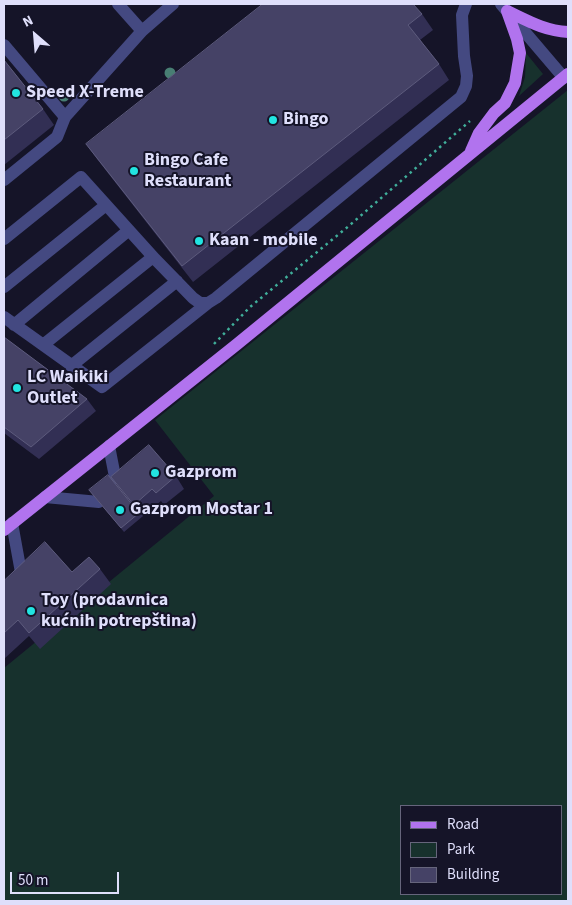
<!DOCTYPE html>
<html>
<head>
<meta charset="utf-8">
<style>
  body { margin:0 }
  #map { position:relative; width:572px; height:905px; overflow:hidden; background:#151428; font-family:"Source Sans 3",sans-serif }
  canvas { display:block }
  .frame { position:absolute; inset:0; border:5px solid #dfdffb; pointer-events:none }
  .legend { position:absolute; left:400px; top:805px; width:162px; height:90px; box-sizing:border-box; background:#151428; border:1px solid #66657c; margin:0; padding:6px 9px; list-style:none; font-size:15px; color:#dfdffb }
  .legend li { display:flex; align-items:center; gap:10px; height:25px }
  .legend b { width:25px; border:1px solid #66657c }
  .north { position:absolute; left:10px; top:10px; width:50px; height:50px; -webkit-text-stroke:4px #151428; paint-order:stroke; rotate:333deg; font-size:14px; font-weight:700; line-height:20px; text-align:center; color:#dfdffb }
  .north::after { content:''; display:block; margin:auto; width:18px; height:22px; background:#dfdffb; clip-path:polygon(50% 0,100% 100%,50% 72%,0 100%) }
  .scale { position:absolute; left:10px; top:872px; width:109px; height:22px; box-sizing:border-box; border:2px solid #dfdffb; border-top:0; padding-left:6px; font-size:15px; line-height:18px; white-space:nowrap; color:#dfdffb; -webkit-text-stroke:4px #151428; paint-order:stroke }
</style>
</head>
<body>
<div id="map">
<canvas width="572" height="905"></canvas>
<div class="frame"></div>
<ul class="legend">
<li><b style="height:6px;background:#b173ee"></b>Road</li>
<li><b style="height:14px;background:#17312d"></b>Park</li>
<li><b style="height:14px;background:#454266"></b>Building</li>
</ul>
<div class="north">N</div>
<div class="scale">50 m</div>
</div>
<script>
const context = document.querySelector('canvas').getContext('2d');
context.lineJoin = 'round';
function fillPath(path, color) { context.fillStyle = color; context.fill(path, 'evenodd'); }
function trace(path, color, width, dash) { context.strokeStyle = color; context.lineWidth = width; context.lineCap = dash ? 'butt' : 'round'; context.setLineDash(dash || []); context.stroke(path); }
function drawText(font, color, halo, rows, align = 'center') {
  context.font = font + ' "Source Sans 3",sans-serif'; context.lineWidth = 4; context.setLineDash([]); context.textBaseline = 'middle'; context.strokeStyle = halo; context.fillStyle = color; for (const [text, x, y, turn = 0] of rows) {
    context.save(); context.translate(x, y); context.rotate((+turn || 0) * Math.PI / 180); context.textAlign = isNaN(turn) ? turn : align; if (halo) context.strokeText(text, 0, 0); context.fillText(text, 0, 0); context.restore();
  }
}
fillPath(new Path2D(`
  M526,53L543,74L519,96L525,77Z
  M568,90V901H4V668L214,496L155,420ZM401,806H561V894H401Z`), '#17312d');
trace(new Path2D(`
  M214,344L250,307L350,225L470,121`), '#40ae9a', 2.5, [2.5, 4]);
trace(new Path2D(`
  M118,4L142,31
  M501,4L564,78
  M4,45L65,117
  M4,180L57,137L65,117L142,31L173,4
  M4,239L81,177L155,259L193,298L200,303H208L216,298L461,97L466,86L467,76L464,56L462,15L466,4
  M4,287L106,205
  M4,317L102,387L208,303
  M14,325L129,230
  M43,345L153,257
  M71,366L177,281
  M109,446L117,487
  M45,497L99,502
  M4,592L22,578L12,523`), '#444981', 12);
trace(new Path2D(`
  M507,11C528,21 545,31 568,32
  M471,151L479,133L494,113L505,103L515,83L520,53L517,39L507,11
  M4,530L236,345L568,74`), '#b173ee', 12);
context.fillStyle = '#487e73';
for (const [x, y] of [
  [170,73],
  [64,96]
]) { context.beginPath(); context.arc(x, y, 5.5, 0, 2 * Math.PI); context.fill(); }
fillPath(new Path2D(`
  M422,14L433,30L420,40L439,64L449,80L193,282L97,159L86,144Z
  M4,60L43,109L54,125L4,165Z
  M4,337L87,399L96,411L39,459L4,433Z
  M176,476L184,489L164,505L161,501L124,532L89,490L116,484Z
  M100,569L111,584L40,649L29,636L4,659V581Z`), '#322f54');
const building = new Path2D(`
  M263,4H413L422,14L408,25L439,64L182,266L86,144Z
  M4,60L43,109L4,140Z
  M4,337L87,399L31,447L4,427Z
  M149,445L176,476L156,493L152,489L134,505L111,477Z
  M108,475L139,513L121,528L89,490Z
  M45,542L72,572L89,557L100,569L29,633L18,620L4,633V581Z`);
fillPath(building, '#454266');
trace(building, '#5d5b7d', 1);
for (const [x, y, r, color] of [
  [16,93,5,"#22e4e1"],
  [273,120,5,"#22e4e1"],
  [134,171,5,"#22e4e1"],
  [199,241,5,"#22e4e1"],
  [17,388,5,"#22e4e1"],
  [155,473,5,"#22e4e1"],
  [120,510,5,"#22e4e1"],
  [31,611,5,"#22e4e1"]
]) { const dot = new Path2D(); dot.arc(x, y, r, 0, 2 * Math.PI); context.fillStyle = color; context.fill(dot); trace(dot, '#151428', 2); }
drawText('bold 18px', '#dfdffb', '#151428', [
  ["Speed X-Treme",26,93],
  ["Bingo",283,120],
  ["Bingo Cafe",144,161],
  ["Restaurant",144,182],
  ["Kaan - mobile",209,241],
  ["LC Waikiki",27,378],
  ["Outlet",27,399],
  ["Gazprom",165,473],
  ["Gazprom Mostar 1",130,510],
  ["Toy (prodavnica",41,601],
  ["kućnih potrepština)",41,622]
], 'left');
</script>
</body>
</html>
